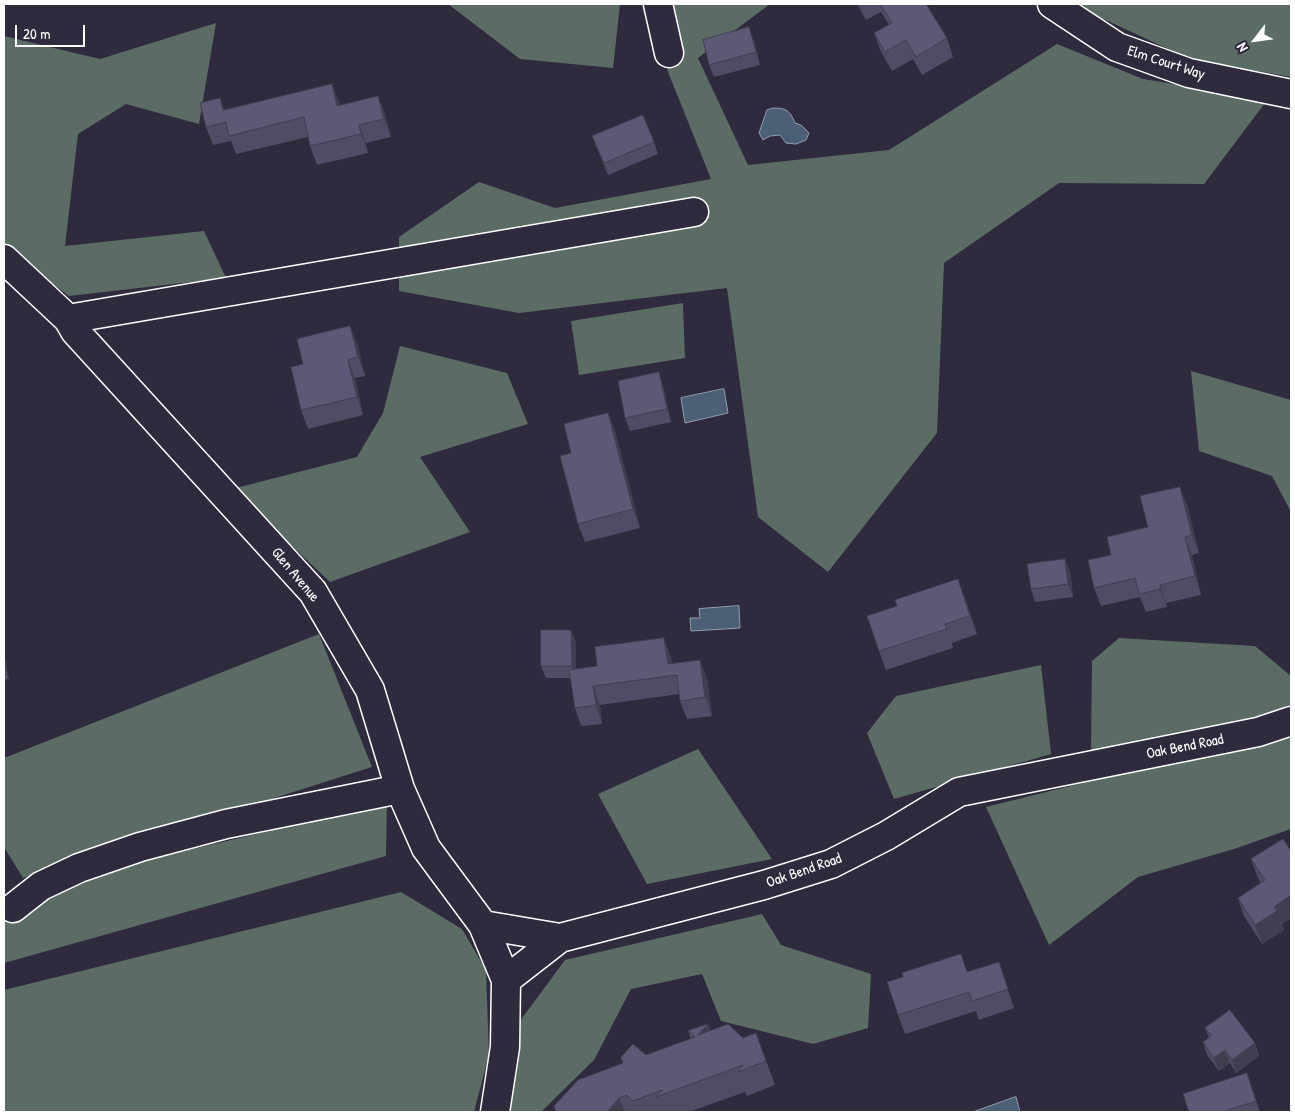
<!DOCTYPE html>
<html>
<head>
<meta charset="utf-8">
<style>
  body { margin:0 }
  #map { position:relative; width:1295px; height:1116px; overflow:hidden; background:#2f2a3d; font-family:"Patrick Hand",sans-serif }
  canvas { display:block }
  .frame { position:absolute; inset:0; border:5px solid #fff; pointer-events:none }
  .north { position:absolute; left:1230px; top:15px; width:50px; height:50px; -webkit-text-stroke:4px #2f2a3d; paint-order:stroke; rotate:240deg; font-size:14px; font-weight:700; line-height:20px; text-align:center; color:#fff }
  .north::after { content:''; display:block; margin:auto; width:18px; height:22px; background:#fff; clip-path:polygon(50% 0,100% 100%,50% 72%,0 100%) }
  .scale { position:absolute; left:15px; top:25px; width:70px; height:22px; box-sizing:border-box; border:2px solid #fff; border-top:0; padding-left:6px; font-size:15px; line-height:18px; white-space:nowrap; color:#fff; -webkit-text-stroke:4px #2f2a3d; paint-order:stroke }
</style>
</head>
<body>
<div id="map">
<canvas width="1295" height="1116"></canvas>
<div class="frame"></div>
<div class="north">N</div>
<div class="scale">20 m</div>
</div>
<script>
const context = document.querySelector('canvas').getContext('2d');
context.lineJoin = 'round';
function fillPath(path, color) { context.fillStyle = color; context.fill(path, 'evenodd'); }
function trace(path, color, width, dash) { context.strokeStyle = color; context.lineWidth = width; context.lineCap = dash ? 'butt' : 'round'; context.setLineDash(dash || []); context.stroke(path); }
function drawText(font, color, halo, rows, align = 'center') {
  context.font = font + ' "Patrick Hand",sans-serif'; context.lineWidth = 4; context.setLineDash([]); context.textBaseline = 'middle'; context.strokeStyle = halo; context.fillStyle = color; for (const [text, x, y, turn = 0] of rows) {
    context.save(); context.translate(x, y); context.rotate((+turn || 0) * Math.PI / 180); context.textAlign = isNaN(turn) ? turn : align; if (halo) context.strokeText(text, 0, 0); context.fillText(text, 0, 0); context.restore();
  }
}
fillPath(new Path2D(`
  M448,4H620L613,68L520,59Z
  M656,4H770L698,58L748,165L889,150L1057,44L1143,79L1268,99L1204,184L1059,183L944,263L937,433L828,572L758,517L727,288L519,313L399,291V237L479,182L555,208L711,179L668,72Z
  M1071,4H1291V77L1190,59Z
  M216,23L199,124L126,104L78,134L65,246L204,231L226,278L69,296L4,248V36L100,59Z
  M683,303L685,358L579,375L571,321Z
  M400,346L507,373L528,424L420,457L470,532L330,582L232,489L357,457L383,413Z
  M1191,371L1291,400V512L1272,476L1199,451Z
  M319,634L372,767L23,878L4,847V758Z
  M1119,638L1255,646L1291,676V710L1229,728L1091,750L1092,661Z
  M1041,665L1051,754L894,799L867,733L896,696Z
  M1291,731V829L1234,849L1138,877L1049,945L986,807Z
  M698,749L772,859L647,884L598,794Z
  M387,803L386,856L4,963V921L109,869Z
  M401,892L462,929L486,970L489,1055L474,1112H4V990Z
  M762,914L781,945L871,974L868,1028L813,1044L721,1021L702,974L631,989L594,1060L541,1112H507L517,1025L565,960Z`), '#5b6c65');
const water = new Path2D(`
  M774,108C787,108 790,111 795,123L801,125L809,133L806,140L796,144L786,143L780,135L770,136L763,140L759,133L767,110Z
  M724,389L728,413L685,423L681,398Z
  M739,606L740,628L691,631L690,618H700L699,609Z
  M1016,1097L1020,1112H973Z`);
fillPath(water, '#4b5f76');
trace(water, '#939fad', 1);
const minor = new Path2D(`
  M658,4L669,53
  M1052,4L1117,47L1189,73L1291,94
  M4,259L68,319L75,331L313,592L370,690L400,789L426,848L483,925L506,980
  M68,319L694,212
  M13,908L41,886L79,868L140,847L226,824L400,789
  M483,925L560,938
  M495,1112L505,1047L506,980L560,938L764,885L831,864L886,836L959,792L1258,732L1291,721`);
trace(minor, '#fff', 31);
trace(minor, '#2f2a3d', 28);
fillPath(new Path2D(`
  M857,4H926L947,38L953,57L922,75L913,59L892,71L881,52L874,33L889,25L881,12L866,20Z
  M754,40L760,65L714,77L709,65Z
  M378,96L385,114L391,137L366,143L368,153L317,165L310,146L308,137L236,154L231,141L213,145L206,127L220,98L224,110L339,102L340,105Z
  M592,136L654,142L658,154L608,175Z
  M350,326L357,344L365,376L355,378L363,415L308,429L301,410L303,364Z
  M663,385L671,422L630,431L625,418Z
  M608,413L615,431L640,528L585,542L578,524L571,453Z
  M1187,505L1199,553L1192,555L1201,595L1166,603L1167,607L1146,612L1140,597L1101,606L1094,588L1111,555L1148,527Z
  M1070,571L1073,597L1035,602L1031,589Z
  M965,598L977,634L952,643L953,648L886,670L879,651Z
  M571,630L576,643V669L671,657L672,664L707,679L712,716L687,719L680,701L679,694L600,705L602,724L581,726L575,708L571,678H546L541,666Z
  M4,653L9,679L4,680Z
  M1291,851V918L1282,924L1284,930L1262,944L1244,916L1238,898L1261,883L1258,878L1251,859Z
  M968,972L1005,981L1014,1008L979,1020L976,1011L905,1034L898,1015Z
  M708,1024L710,1030L743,1038L756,1033L775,1085L747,1096L745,1092L689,1112H556L646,1055L691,1039L688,1031Z
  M1205,1028L1255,1043L1259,1056L1236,1073L1230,1063L1219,1071L1207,1055L1203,1042L1209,1038Z
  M1247,1073L1260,1112H1189Z`), '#504c65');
fillPath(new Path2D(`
  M749,27L754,40L760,65L756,52Z
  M332,84L339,102L344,124L337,106Z
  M378,96L385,114L391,137L384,119Z
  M359,125L366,143L368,153L361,134Z
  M350,326L357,344L365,376L358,357Z
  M348,360L355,378L363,415L357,397Z
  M659,372L663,385L671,422L667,409Z
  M608,413L615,431L640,528L633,509Z
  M1180,487L1187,505L1199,553L1192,535Z
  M1185,537L1192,555L1201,595L1195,576Z
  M1065,559L1070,571L1073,597L1068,584Z
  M958,579L965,598L977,634L970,616Z
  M1160,585L1166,603L1167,607L1160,589Z
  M571,630L576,643V678L572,666Z
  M664,638L671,657L674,675L668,664Z
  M4,653L9,679L4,666Z
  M700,660L707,679L712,716L705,697Z
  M593,686L600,705L602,724L596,705Z
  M1291,895V918L1282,924L1284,930L1262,944L1255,925L1274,907Z
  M999,962L1005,981L1014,1008L1008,989Z
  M708,1024L717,1048L698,1035Z
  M1255,1043L1259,1056L1236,1073L1232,1060Z
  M1225,1050L1230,1063L1219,1071L1214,1058Z
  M619,1098L625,1112H607Z`), '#413e52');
const building = new Path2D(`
  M880,4H926L947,38L916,57L906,40L885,52L874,33L892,23Z
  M749,27L756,52L709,65L703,40Z
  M332,84L337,106L378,96L384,119L359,125L361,134L310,146L304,117L229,136L226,122L206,127L200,103L220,98L223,110Z
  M643,115L654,142L604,163L592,136Z
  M350,326L358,357L348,360L357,397L301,410L291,367L303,364L297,339Z
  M659,372L667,409L625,418L618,381Z
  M608,413L633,509L578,524L560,456L571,453L564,424Z
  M1180,487L1192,535L1185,537L1195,576L1160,585V589L1139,594L1135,578L1094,588L1088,560L1111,555L1107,537L1148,527L1140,496Z
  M1065,559L1068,584L1031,589L1027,564Z
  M958,579L970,616L945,624L947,629L879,651L867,616L897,606L895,600Z
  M541,630H571L572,666H541Z
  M664,638L668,664L700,660L705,697L680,701L677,675L593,686L596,705L575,708L569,670L597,666L595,647Z
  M1283,839L1291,851V895L1274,907L1277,911L1255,925L1238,898L1265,880L1251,859Z
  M961,954L967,972L999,962L1008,989L972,1001L969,992L898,1015L887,982L903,977L902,973Z
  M1230,1010L1255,1043L1232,1060L1225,1050L1214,1058L1203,1042L1211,1036L1205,1028Z
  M708,1024L698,1035L728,1024L743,1038L756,1033L766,1061L738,1072L743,1065L656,1097L662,1090L633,1101L627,1095L619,1098L607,1112H556L554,1106L578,1080L623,1063L621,1057L633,1044L646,1055L695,1037L688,1031Z
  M1247,1073L1256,1101L1222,1112H1189L1183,1094Z`);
fillPath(building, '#5d5875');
trace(building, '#413e52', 1);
drawText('15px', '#fff', '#2f2a3d', [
  ["Elm Court Way",1166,63,18],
  ["Glen Avenue",295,575,50],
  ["Oak Bend Road",1185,747,-11],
  ["Oak Bend Road",804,871,-19]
]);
</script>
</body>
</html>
